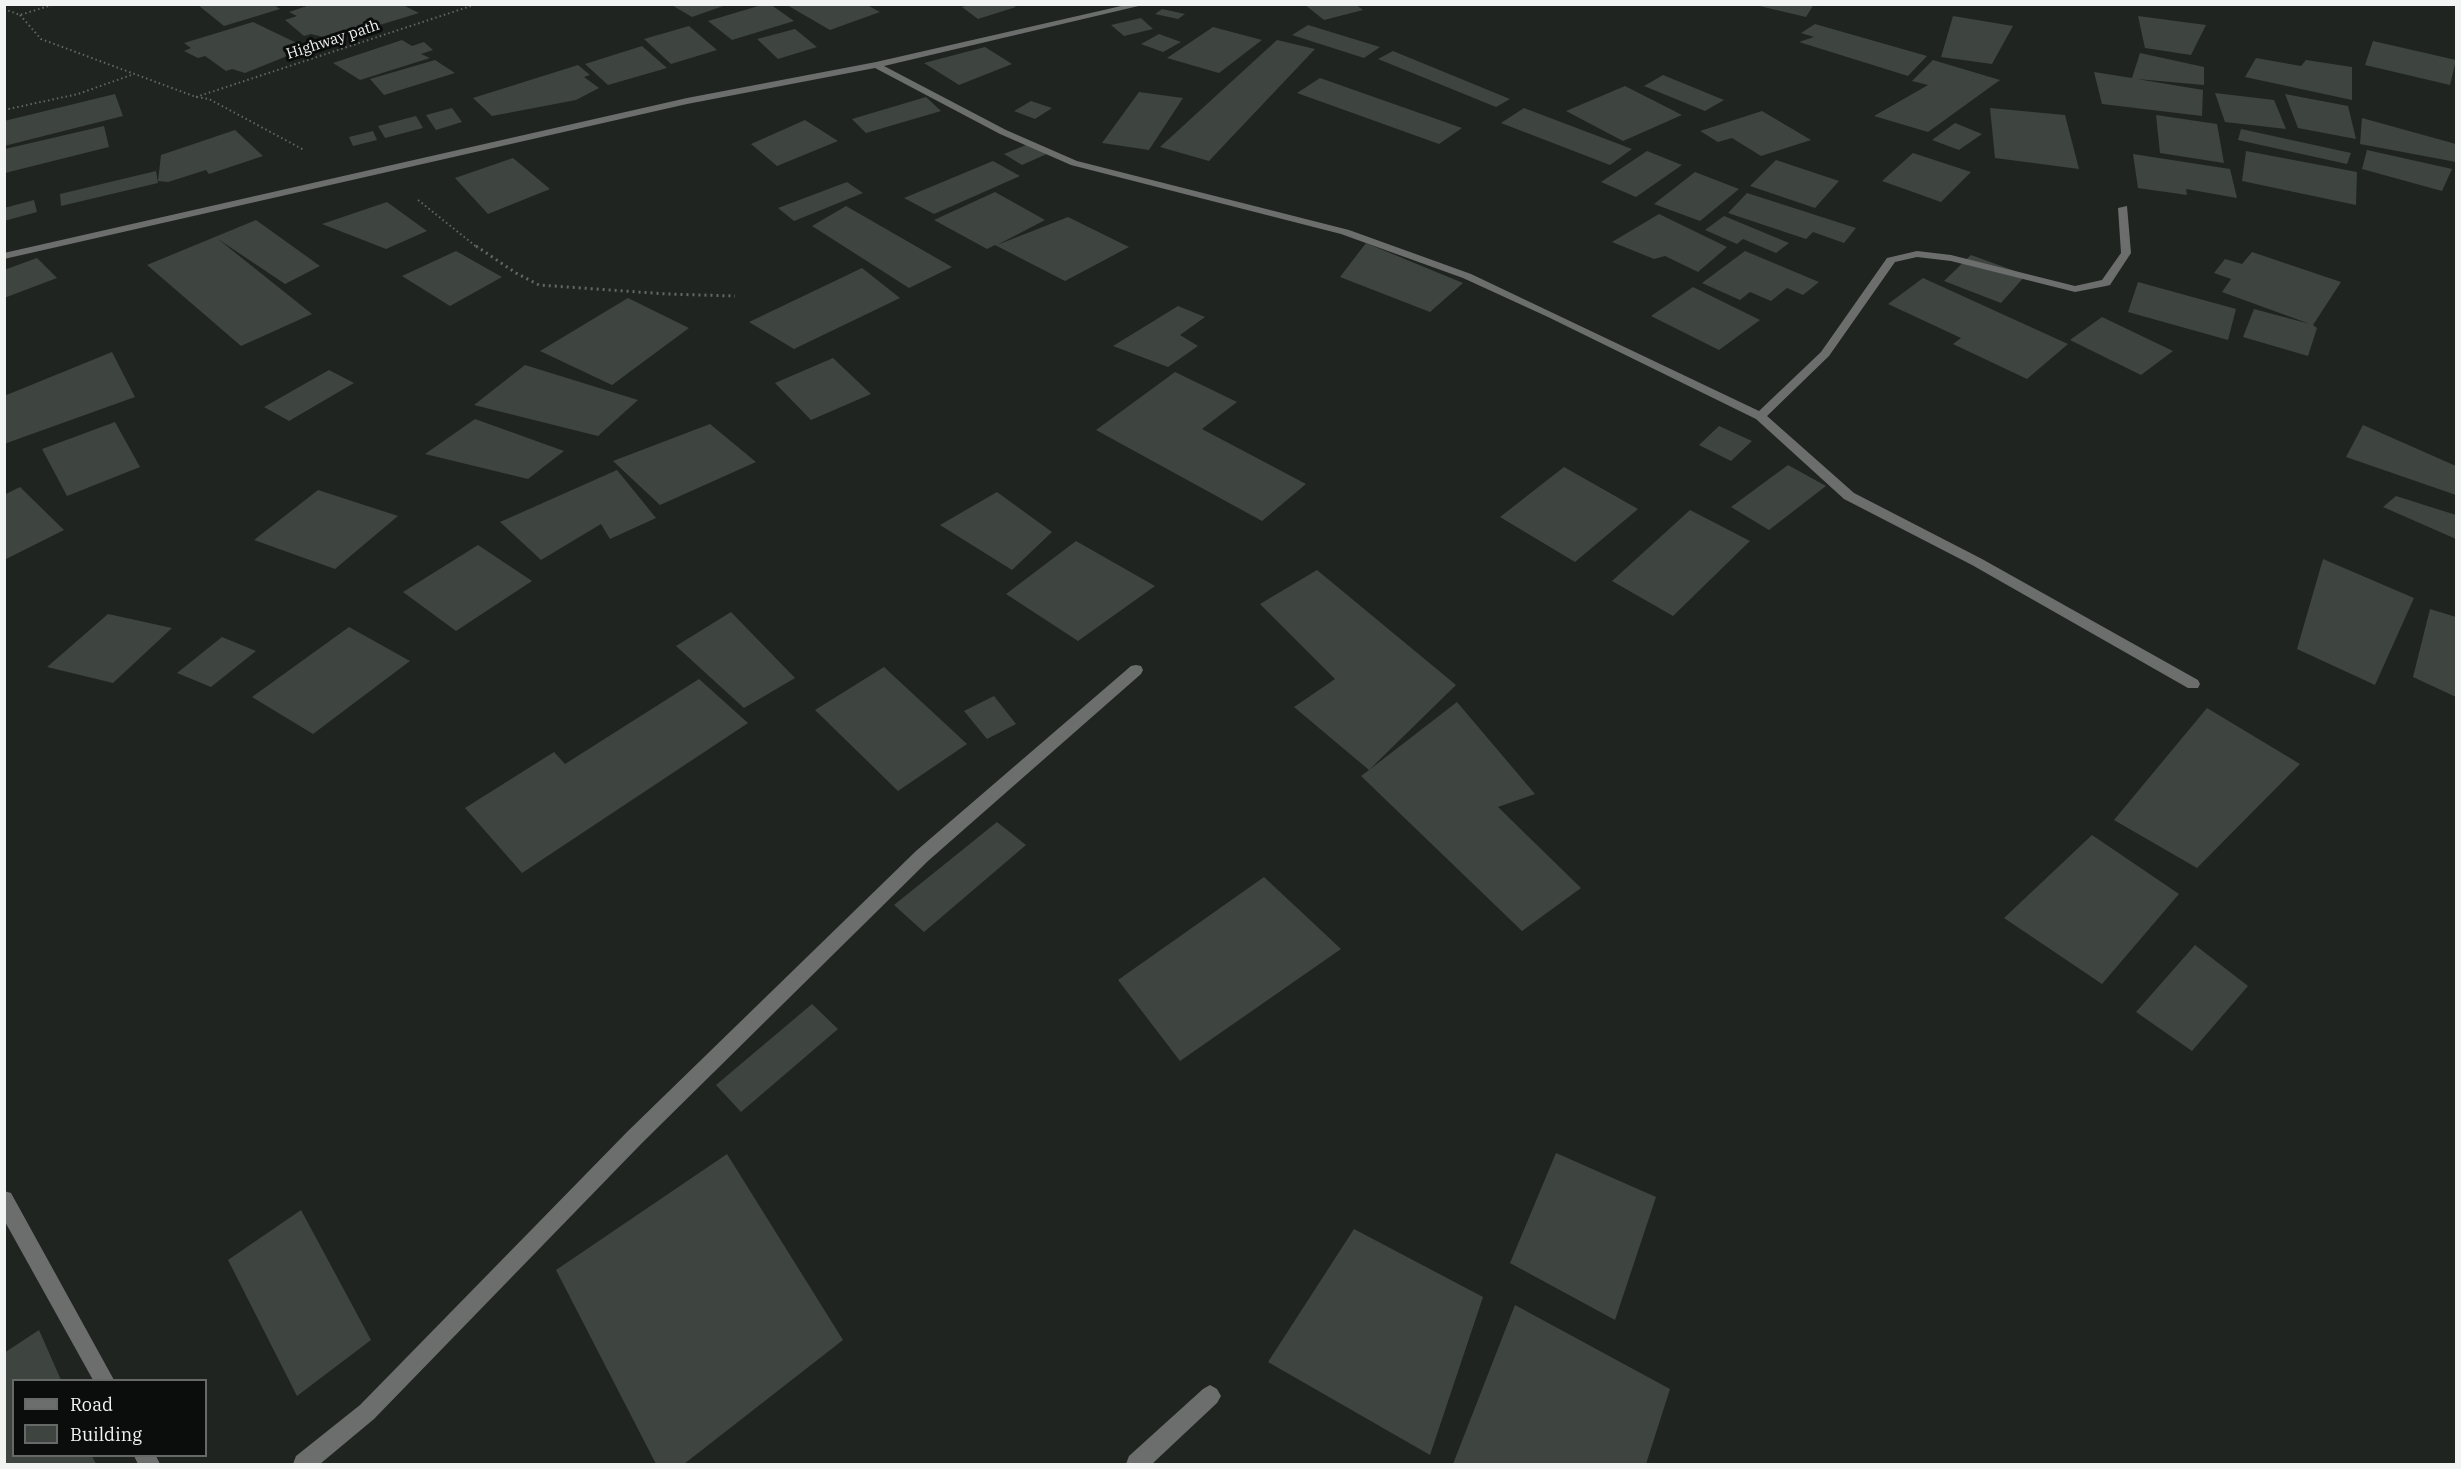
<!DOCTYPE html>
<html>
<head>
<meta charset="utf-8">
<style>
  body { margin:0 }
  #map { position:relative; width:2461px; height:1469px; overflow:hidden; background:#1f2421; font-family:"IBM Plex Serif",serif }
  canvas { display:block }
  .frame { position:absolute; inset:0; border:6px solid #f1f4f2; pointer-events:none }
  .legend { position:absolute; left:12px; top:1379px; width:195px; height:78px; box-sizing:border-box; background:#0a0d0b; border:2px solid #666967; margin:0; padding:8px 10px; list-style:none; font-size:18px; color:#f1f4f2 }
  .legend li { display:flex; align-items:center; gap:12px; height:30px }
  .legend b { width:30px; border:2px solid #666967 }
</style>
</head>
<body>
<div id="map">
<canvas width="2461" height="1469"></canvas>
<div class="frame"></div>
<ul class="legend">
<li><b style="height:8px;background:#6c6e6d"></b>Road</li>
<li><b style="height:16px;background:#3e4440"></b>Building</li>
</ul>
</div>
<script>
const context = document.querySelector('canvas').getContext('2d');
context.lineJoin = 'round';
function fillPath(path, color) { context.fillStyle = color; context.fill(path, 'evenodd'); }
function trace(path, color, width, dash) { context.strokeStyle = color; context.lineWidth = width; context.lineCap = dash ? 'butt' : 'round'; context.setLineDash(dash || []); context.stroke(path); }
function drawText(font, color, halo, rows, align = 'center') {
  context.font = font + ' "IBM Plex Serif",serif'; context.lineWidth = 6; context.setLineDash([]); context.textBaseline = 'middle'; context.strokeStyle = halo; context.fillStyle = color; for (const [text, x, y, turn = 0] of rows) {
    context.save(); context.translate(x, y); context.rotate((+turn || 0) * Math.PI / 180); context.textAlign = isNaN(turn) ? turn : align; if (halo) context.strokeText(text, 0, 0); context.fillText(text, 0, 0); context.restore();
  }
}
fillPath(new Path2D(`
  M313,4H401L419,13L337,38L333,35L323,37L311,34L304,36L285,20L297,16L289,12Z
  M670,4H725L726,5L692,17Z
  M765,4H770L794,21L732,40L708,21Z
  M1304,4H1355L1363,10L1324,20Z
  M1751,4H1814L1806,17Z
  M198,5H274L280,9L224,26Z
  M787,5H867L880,12L830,30Z
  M969,5H1012L1016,7L978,19L962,7Z
  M1162,9L1185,14L1178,19L1155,14Z
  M1953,16L2013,26L1992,64L1941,57Z
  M2138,16L2206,25L2191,55L2145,48Z
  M1141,18L1153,29L1124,36L1111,25Z
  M253,22L307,48L245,73L232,69L226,71L205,56L198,58L184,51L191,48L184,43Z
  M1815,24L1927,56L1908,76L1799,42L1814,37L1801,33Z
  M1308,25L1380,47L1364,58L1292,35Z
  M689,26L717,50L671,64L644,39Z
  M1213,27L1262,40L1219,73L1167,58Z
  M795,29L817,47L778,59L757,39Z
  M1159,34L1181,42L1163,52L1141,44Z
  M402,40L412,46L424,42L433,50L421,54L430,58L360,80L333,63Z
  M1277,40L1315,49L1209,161L1160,147Z
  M2373,41L2456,60L2450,85L2365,65Z
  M642,46L667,68L608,85L585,64Z
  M985,47L1012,64L959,85L924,63Z
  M1393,51L1510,99L1496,107L1378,59Z
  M2140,53L2204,67V85L2137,79L2203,90L2202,116L2102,104L2094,72L2132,78Z
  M2256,58L2301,66L2306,60L2352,67V100L2245,77Z
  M435,60L455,73L384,95L370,79Z
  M1933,60L2000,80L1928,132L1874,116L1928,85L1912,81Z
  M578,65L590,75L584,77L599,88L576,100L492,116L473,98Z
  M1663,75L1724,100L1705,111L1644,86Z
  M1320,78L1462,128L1439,144L1297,93Z
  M1625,86L1682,115L1623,141L1566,111Z
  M1139,92L1183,98L1149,150L1102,143Z
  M2215,93L2274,100L2286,129L2225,122Z
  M115,94L123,116L4,146V121Z
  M2285,94L2348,106L2356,139L2298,128Z
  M926,97L941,111L866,133L852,119Z
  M1031,101L1052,108L1035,119L1014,111Z
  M452,108L462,122L436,130L426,115Z
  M1524,108L1632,149L1610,165L1501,123Z
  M1990,108L2065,115L2079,169L1995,158Z
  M1762,111L1811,140L1761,156L1732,138L1718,142L1700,131Z
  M2156,115L2217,124L2224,163L2160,153Z
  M416,116L423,128L385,138L378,126Z
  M2362,118L2456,144V162L2360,144Z
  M805,120L838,141L777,166L751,144Z
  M1955,123L1982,134L1959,150L1932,140Z
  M104,126L109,147L5,173V149Z
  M2241,129L2351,153L2347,164L2238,140Z
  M235,130L263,156L209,174L206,170L168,182L158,181L161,155Z
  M373,131L377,140L353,146L349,137Z
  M1031,143L1049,153L1022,165L1004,154Z
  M2367,150L2452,169L2442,191L2362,169Z
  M1647,151L1682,165L1636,197L1601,182Z
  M2246,151L2357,172L2356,205L2242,181Z
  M1913,153L1971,172L1941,202L1882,181Z
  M2133,154L2230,169L2237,198L2186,189L2187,195L2138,188Z
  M513,158L550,189L488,214L455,178Z
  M1776,160L1839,181L1815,208L1750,186Z
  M993,161L1020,176L934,214L904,198Z
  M156,171L158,183L61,206L60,194Z
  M1695,172L1739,189L1700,221L1654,204Z
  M847,182L863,193L794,221L778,208Z
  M995,192L1045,220L997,245L1068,217L1129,247L1065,281L995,245L987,249L934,220Z
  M1747,193L1856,228L1844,243L1813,232L1806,239L1728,213Z
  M34,200L37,212L4,221V208Z
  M387,202L427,231L386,249L322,224Z
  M846,206L952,267L909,288L812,226Z
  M1659,214L1727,247L1698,272L1665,256L1654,259L1612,242Z
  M1724,216L1789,243L1776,253L1743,239L1737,244L1705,230Z
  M256,220L320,266L285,284L218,239L312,314L241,346L147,265Z
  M1366,243L1463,283L1430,312L1340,277Z
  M456,251L502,277L450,306L402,276Z
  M1745,251L1819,282L1803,295L1787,288L1771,301L1750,292L1740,300L1702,283Z
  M2252,252L2341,282L2313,325L2317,328L2308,356L2243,337L2254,309L2310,324L2222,292L2231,279L2214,273L2225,259L2242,264Z
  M1971,255L2026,275L2001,303L1944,281Z
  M37,258L57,278L4,298V270Z
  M862,268L900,298L794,349L749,322Z
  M1923,278L2068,344L2027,379L1953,344L1961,338L1888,304Z
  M2138,282L2236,309L2228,340L2128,312Z
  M1693,287L1760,320L1719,350L1651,316Z
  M628,298L689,328L612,385L540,351Z
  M1178,306L1205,317L1180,335L1198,346L1168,367L1113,346Z
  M2102,317L2173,351L2141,375L2070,340Z
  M112,352L135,397L4,444V396Z
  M833,358L871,394L811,420L775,383Z
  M525,365L638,400L598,436L474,405Z
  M329,370L354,383L289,421L264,407Z
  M1175,372L1237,402L1202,429L1306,484L1262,521L1096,430Z
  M475,419L564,451L528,479L425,454Z
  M115,422L140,467L67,496L42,449Z
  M710,424L756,462L660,505L613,461Z
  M2363,425L2456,466V495L2346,457Z
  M1719,426L1752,441L1731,461L1699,445Z
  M1788,465L1826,486L1769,530L1731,507Z
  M1564,467L1638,509L1575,562L1500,517Z
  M617,470L656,518L610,539L601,524L541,560L500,522Z
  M20,487L64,530L4,560V495Z
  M318,490L398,516L335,569L254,540Z
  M997,492L1052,532L1012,570L940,525Z
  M2396,496L2456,515V539L2383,507Z
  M1690,510L1750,541L1673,616L1612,581Z
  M1076,541L1155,586L1078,641L1006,594Z
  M478,545L532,581L456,631L403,592Z
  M2323,559L2414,598L2375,685L2297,649Z
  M1317,570L1456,685L1369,770L1457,702L1535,794L1498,807L1581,888L1522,931L1361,776L1369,770L1294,707L1335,679L1260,604Z
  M2430,609L2456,617V697L2413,677Z
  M731,612L795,678L744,708L676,646Z
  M108,614L172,628L113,683L47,667Z
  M349,627L410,661L313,734L252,697Z
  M222,637L256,651L211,687L177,673Z
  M884,667L967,744L898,791L815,710Z
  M699,679L748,723L522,873L465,808L554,752L565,764Z
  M994,696L1016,724L987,739L964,711Z
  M2207,708L2300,764L2197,868L2114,820Z
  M997,822L1026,845L924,932L894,905Z
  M2092,835L2179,894L2102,984L2004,918Z
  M1264,877L1341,949L1180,1061L1118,980Z
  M2195,945L2248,986L2192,1051L2136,1012Z
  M812,1004L838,1029L741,1112L716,1085Z
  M1556,1153L1656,1197L1615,1320L1510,1263Z
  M727,1154L843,1340L684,1464H656L556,1270Z
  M301,1210L371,1340L297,1396L228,1260Z
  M1354,1229L1483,1297L1430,1455L1268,1362Z
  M1515,1305L1670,1389L1646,1464H1453Z
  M39,1330L61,1380H14V1456H92L96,1464H4V1353Z`), '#3e4440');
trace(new Path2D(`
  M4,9L20,15L55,4
  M20,15L41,39L196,97L209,99L304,150
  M196,97L477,4
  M4,110L78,94L134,74
  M418,200L478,248`), '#626664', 2, [1.5, 3]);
trace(new Path2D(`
  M476,246L516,273L539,285L667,294L735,296`), '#626664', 3, [2, 4]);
fillPath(new Path2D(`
  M1130,4H1147L884,66L1006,130L1077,161L1349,230L1471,274L1759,411L1821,352L1887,258L1917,251L1951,255L2075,286L2102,280L2121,253L2118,208L2127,206L2131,253L2110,285L2106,286L2075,292L1951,261L1917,257L1895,262L1829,356L1767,416L1854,493L1982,559L2198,680L2200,684L2198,688H2188L1972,565L1844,499L1756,419L1548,317L1463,278L1341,234L1071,165L1000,134L875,68L687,104L4,259V253L687,98L876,62Z
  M1136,665L1141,666L1143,670L1141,674L928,861L642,1143L374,1419L320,1464H293L296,1456L360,1405L628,1131L916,851L1131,666Z
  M4,1191L11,1193L114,1380H93L4,1220Z
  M1210,1385L1217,1389L1221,1396L1217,1403L1152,1464H1126L1129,1456L1203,1389Z
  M134,1456H156L160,1464H138Z`), '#6c6e6d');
drawText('15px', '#f1f4f2', '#0a0d0b', [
  ["Highway path",333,40,-18]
]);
</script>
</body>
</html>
